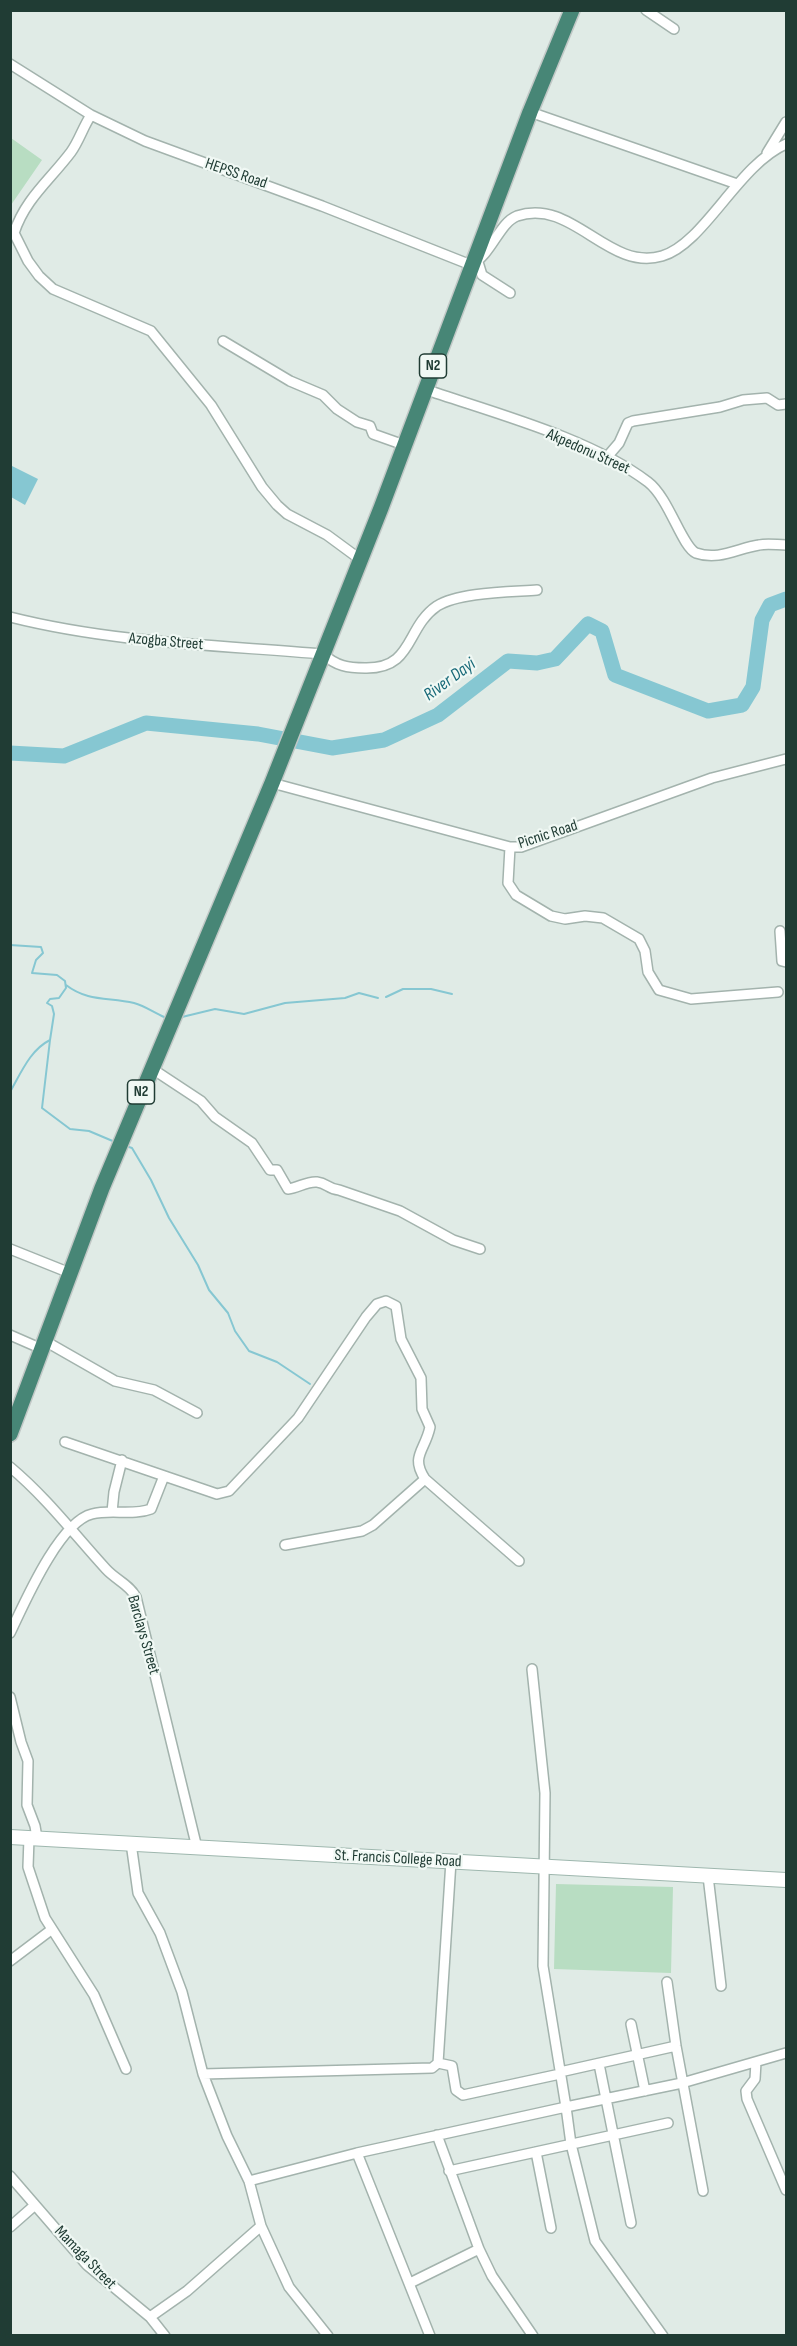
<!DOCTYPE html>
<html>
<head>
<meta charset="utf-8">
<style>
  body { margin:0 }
  #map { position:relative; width:797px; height:2346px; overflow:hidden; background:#e0ebe6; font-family:"Sofia Sans Condensed",sans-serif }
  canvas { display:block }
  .frame { position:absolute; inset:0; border:12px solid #203c34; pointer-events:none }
</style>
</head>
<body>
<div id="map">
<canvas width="797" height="2346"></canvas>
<div class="frame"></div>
</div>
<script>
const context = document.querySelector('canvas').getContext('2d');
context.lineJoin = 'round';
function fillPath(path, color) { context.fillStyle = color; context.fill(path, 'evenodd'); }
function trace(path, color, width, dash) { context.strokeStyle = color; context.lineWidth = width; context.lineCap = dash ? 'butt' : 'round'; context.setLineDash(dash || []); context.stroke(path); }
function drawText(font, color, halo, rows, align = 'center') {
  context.font = font + ' "Sofia Sans Condensed",sans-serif'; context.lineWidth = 4.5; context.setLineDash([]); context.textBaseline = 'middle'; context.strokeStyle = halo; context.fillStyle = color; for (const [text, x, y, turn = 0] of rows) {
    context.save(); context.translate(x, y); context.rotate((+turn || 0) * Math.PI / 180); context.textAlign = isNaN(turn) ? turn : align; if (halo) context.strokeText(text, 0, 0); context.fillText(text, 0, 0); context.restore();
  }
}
fillPath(new Path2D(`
  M11,138L42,160L11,205Z
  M556,1884L673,1887L671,1973L554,1969Z`), '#b8ddc2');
fillPath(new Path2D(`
  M10,465L38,479L25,505L11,497Z`), '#86c7d2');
trace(new Path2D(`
  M10,945L41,947L43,953L36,960L32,973L57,975L65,981L66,988L59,998L50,999L47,1003L52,1006L54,1014L50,1040C30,1050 21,1073 10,1092
  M66,985C88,1002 109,997 134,1003C145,1006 153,1012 164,1017
  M386,997L403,989H431L452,994
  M182,1017L215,1009L244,1014L285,1003L345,998L359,993L378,998
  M50,1040L42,1108L70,1129L89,1131L115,1142
  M126,1146L132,1148L151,1180L169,1218L198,1265L209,1290L228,1313L235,1331L249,1351L277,1362L310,1384`), '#86c7d2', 2);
trace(new Path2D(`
  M10,753L64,756L146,723L258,734L332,748L384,740L438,715L508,661L537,663L555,659L588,624L602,631L615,675L708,711L742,705L753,687L762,620L770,605L786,599`), '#86c7d2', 15);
const minor = new Path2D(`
  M646,10L674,29
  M10,64L91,115L145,141L322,206L471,265C492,254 499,223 517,216C572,197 608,272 662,256C704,244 738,165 786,144
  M530,112L737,184
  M91,115C83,127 79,141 71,152C50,180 25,199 14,233L28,261L39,276L53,289L151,331L211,405L262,487L277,505L287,514L327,535L361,560
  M767,153L786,122
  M478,262L482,275L510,293
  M223,341L290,381L323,395L337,409L357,422L370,426L373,434L404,445
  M424,389C494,413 590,438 648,482C669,498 682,547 696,553C719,561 738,548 759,545C768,543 777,545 786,545
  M607,457L619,443L628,423L633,421L720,407L743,400L767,398L778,405L786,404
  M10,617C113,643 218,645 323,654C336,666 348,668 365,668C414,669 405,628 437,606C459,592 510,592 537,590
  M272,783L510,847H521L712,778L786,759
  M510,847L508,883L516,895L551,916L565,919L585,916L603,918L639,939L645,951L648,972L659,990L691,999L778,992
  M780,931L782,961L786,962
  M151,1068L201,1101L215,1117L252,1143L270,1170H277L288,1189C298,1188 307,1181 317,1182C327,1183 328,1189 339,1190L400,1211L453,1240L480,1249
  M10,1249L70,1273
  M10,1335L42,1349
  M45,1341L115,1381L154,1390L197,1413
  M65,1442L217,1494L229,1491L298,1418L366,1317L377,1304L386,1301L396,1306L401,1339L421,1378L422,1409L430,1427C425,1451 410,1456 425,1479L519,1561
  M10,1467C47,1498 74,1534 106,1569C116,1580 129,1584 136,1597L197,1848
  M112,1512L114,1492L122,1460
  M285,1545L362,1531L373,1525L425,1479
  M10,1633C24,1604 59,1522 92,1514C111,1509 133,1516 151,1509L164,1476
  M10,1697L21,1742L28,1761L27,1805L35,1826L37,1838
  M29,1838L28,1867L45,1918L94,1995L126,2069
  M131,1843L138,1893L160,1933L182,1992L203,2074L227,2136L249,2181L261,2226L289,2287L328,2336
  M708,1876L721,1986
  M10,1961L51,1930
  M667,1982L676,2046L703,2191
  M631,2024L645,2091
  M756,2062L755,2079L746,2091L747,2099L786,2190
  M438,2063L452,2066L456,2090L463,2095L560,2074
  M599,2064L631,2223
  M560,2072L676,2046
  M203,2074L432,2068L438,2063L451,1861
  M437,2135L479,2249L492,2276L533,2336
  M536,2152L551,2228
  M357,2153L430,2336
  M449,2171L668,2123
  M10,2176L87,2265L150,2317L165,2336
  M249,2181L357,2153L566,2107L543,1966L545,1793L532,1669
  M10,2227L35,2205
  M410,2283L479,2249
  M150,2317L187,2291L261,2226
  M663,2336L595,2241L571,2144L566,2107L682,2083L786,2053`);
const secondary = new Path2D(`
  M10,1837L786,1880`);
const trunk = new Path2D(`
  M10,1434L102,1188L272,783L381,508L530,112L572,10`);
trace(minor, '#a3b3ad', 12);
trace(secondary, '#9eb7ae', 16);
trace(trunk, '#c1c8c6', 18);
trace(minor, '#fff', 9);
trace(secondary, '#fff', 14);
trace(trunk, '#478676', 15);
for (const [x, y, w] of [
  [433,366,27],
  [141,1092,27]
]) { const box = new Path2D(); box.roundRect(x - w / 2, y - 12, w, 24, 4.5); context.fillStyle = '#f0f8f4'; context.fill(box); trace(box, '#203c34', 1.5); }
drawText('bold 15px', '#203c34', null, [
  ["N2",433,366],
  ["N2",141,1092]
]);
drawText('16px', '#203c34', '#f0f8f4', [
  ["HEPSS Road",236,174,19],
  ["Akpedonu Street",588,452,24],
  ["Azogba Street",166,642,5],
  ["Picnic Road",548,835,-18],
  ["Barclays Street",143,1635,74],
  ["St. Francis College Road",398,1859,3],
  ["Mamaga Street",85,2258,46]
]);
drawText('italic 18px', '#196a79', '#f0f8f4', [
  ["River Dayi",450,680,-36]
]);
</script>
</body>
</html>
